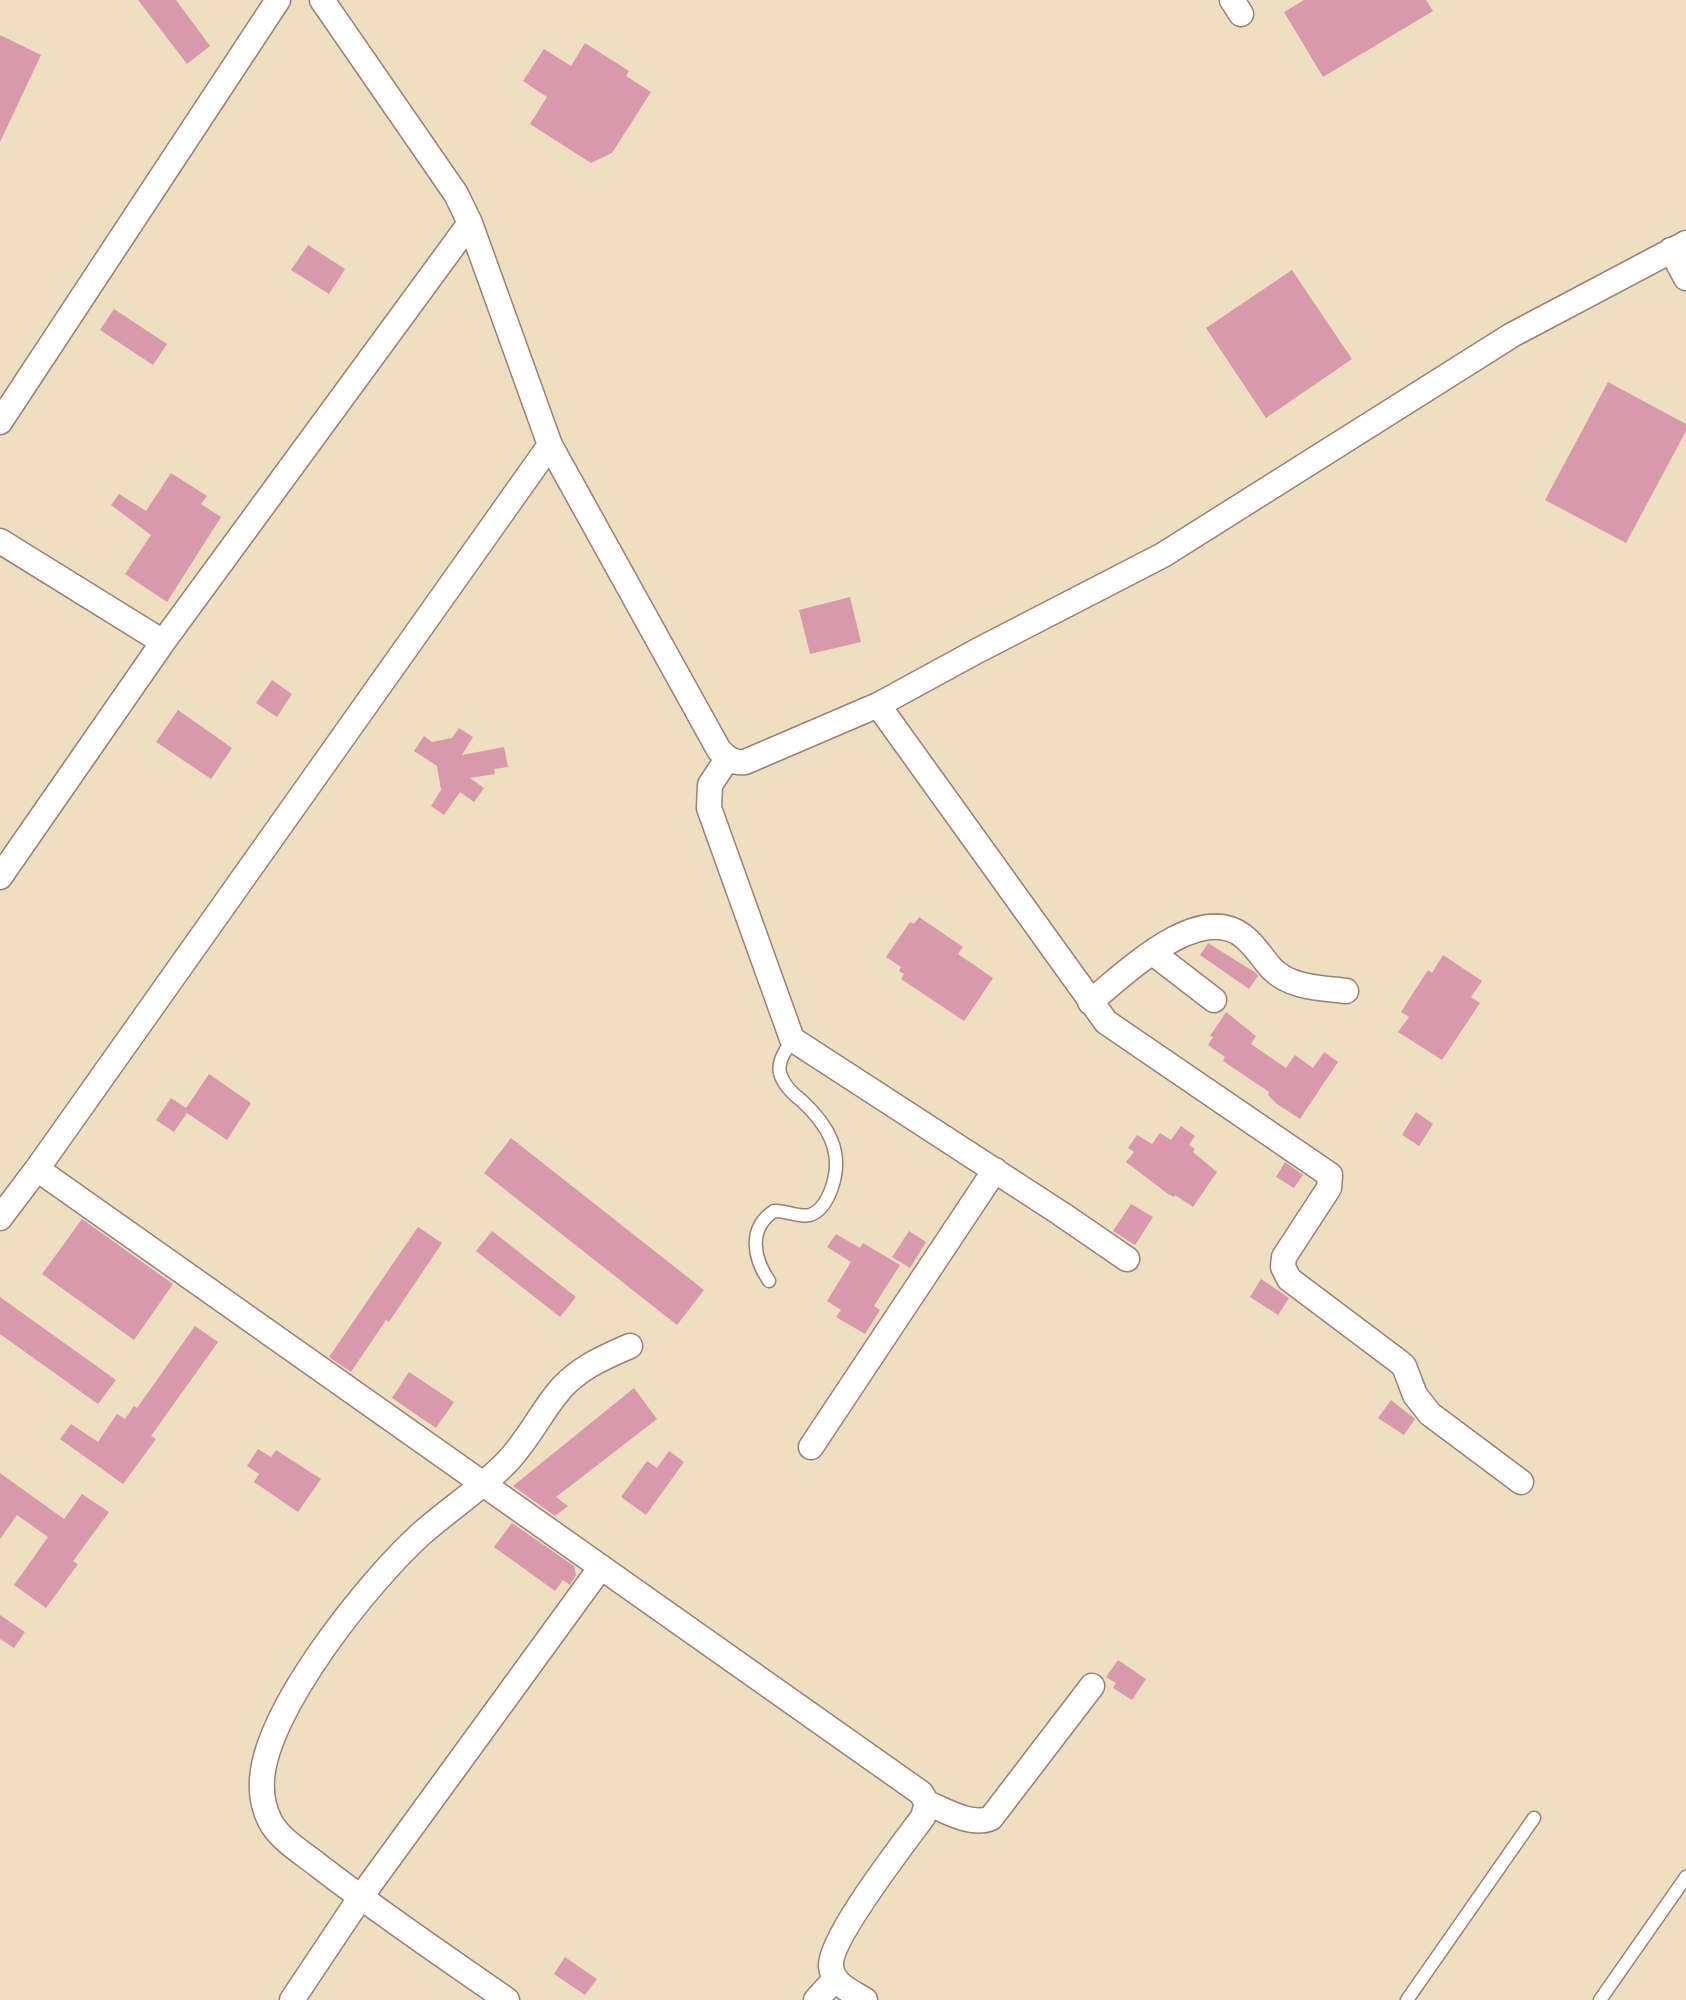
<!DOCTYPE html>
<html>
<head>
<meta charset="utf-8">
<style>
  body { margin:0 }
  canvas { display:block; background:#efdfc1 }
</style>
</head>
<body>
<canvas width="1686" height="2000"></canvas>
<script>
const context = document.querySelector('canvas').getContext('2d');
context.lineJoin = 'round';
function fillPath(path, color) { context.fillStyle = color; context.fill(path, 'evenodd'); }
function trace(path, color, width, dash) { context.strokeStyle = color; context.lineWidth = width; context.lineCap = dash ? 'butt' : 'round'; context.setLineDash(dash || []); context.stroke(path); }
fillPath(new Path2D(`
  M138,0H176L210,46L187,64Z
  M1304,0H1426L1433,11L1323,77L1284,12Z
  M0,35L41,55L0,142Z
  M585,43L629,71L626,76L651,92L612,153L591,163L530,124L547,97L523,81L544,49L571,66Z
  M308,245L345,269L329,294L291,270Z
  M1292,270L1352,359L1266,418L1206,328Z
  M114,309L167,344L153,365L100,330Z
  M1608,382L1686,424V431L1626,543L1545,500Z
  M171,473L207,496L201,504L221,517L167,602L125,574L151,535L111,505L119,494L146,511Z
  M850,597L861,642L810,654L799,610Z
  M272,680L292,694L277,717L256,703Z
  M178,710L232,748L211,779L156,742Z
  M459,728L473,737L462,755L504,747L508,767L494,769L495,774L470,778L484,788L474,802L460,792L444,815L431,806L441,790L437,766L414,751L424,736L432,742L452,738Z
  M919,917L963,947L958,954L993,978L964,1021L901,979L904,974L899,971L901,967L886,957L910,922L914,924Z
  M1208,943L1256,973L1258,976L1249,989L1200,955Z
  M1443,955L1482,981L1471,997L1480,1003L1442,1060L1398,1032L1409,1017L1401,1012L1428,970L1432,973Z
  M1226,1012L1256,1036L1251,1044L1286,1068L1295,1055L1313,1068L1324,1052L1338,1062L1300,1119L1277,1104L1268,1095L1269,1092L1223,1061L1225,1057L1208,1045L1213,1037L1210,1036Z
  M209,1074L251,1103L227,1140L187,1113L174,1132L156,1120L171,1098L186,1108Z
  M1416,1112L1433,1124L1419,1146L1402,1135Z
  M1181,1126L1195,1136L1189,1145L1195,1149L1193,1152L1217,1172L1193,1207L1175,1195L1174,1197L1168,1194L1126,1162L1134,1152L1128,1148L1137,1135L1152,1144L1160,1133L1171,1140Z
  M511,1138L704,1290L677,1325L484,1173Z
  M1285,1162L1303,1175L1294,1188L1276,1177Z
  M1131,1204L1153,1217L1135,1245L1113,1231Z
  M82,1219L173,1284L134,1340L42,1274Z
  M418,1227L442,1243L389,1322L386,1320L351,1372L329,1357Z
  M492,1231L576,1297L560,1317L476,1251Z
  M909,1231L926,1242L910,1268L892,1257Z
  M836,1234L860,1248L863,1243L900,1265L874,1306L880,1310L865,1334L836,1317L841,1310L827,1301L851,1262L827,1247Z
  M1261,1279L1289,1298L1278,1315L1250,1297Z
  M0,1297L116,1380L98,1404L0,1334Z
  M195,1326L218,1342L151,1436L156,1439L123,1484L60,1439L71,1424L98,1442L117,1414L125,1419L134,1406L137,1408Z
  M409,1372L454,1402L436,1428L392,1398Z
  M634,1388L657,1419L556,1497L568,1506L555,1516L513,1486Z
  M1391,1400L1415,1419L1404,1435L1378,1418Z
  M258,1449L271,1457L276,1450L321,1479L298,1512L254,1482L259,1474L247,1466Z
  M669,1451L684,1462L646,1515L621,1497L647,1461L657,1468Z
  M0,1473L64,1519L82,1494L109,1512L73,1561L78,1564L46,1608L14,1585L48,1537L17,1515L0,1539Z
  M512,1523L574,1566L576,1575L570,1585L563,1580L555,1591L494,1547Z
  M0,1615L25,1632L14,1648L0,1639Z
  M1118,1660L1146,1679L1132,1700L1113,1688L1116,1683L1106,1677Z
  M565,1957L597,1979L585,1995L554,1974Z`), '#d999ad');
const service = new Path2D(`
  M769,1281C754,1259 747,1229 774,1211C786,1210 798,1218 810,1215C822,1211 828,1199 832,1187C844,1152 828,1125 802,1101C793,1094 783,1085 780,1073C777,1061 787,1049 792,1039
  M1407,2000L1534,1818
  M1600,2000L1686,1877`);
const minor = new Path2D(`
  M322,0L456,194L470,223L550,445L719,750C728,759 733,763 745,762L878,705L977,651L1163,555L1512,335L1686,243
  M1232,0L1241,14
  M1671,250L1686,278
  M0,422L278,0
  M0,541L163,642
  M878,705L1106,1022L1330,1175L1329,1188L1284,1257L1283,1267L1289,1279L1398,1361L1404,1366L1415,1395L1430,1414L1521,1482
  M727,759L710,785L709,808L792,1039L1060,1213L1127,1259
  M0,877L163,642L470,223
  M1153,953L1214,1000
  M1090,1002C1125,974 1198,901 1243,936C1255,945 1262,958 1272,969C1291,988 1321,988 1346,991
  M37,1169L921,1793L927,1803L923,1817C904,1843 829,1939 831,1966C832,1984 852,1992 865,2000
  M0,1218L37,1169L550,445
  M811,1447L995,1170
  M927,1803C945,1810 972,1827 991,1818L1092,1686
  M292,2000L360,1898L601,1567
  M507,2000C444,1956 380,1913 319,1866C303,1853 280,1840 270,1821C264,1809 261,1794 262,1780C266,1709 369,1581 421,1534C448,1510 479,1490 505,1464C525,1444 538,1418 555,1396C574,1370 602,1358 630,1346
  M816,2000L835,1979`);
trace(service, '#9c7f76', 15);
trace(minor, '#9c7f76', 27);
trace(service, '#fff', 12);
trace(minor, '#fff', 24);
</script>
</body>
</html>
